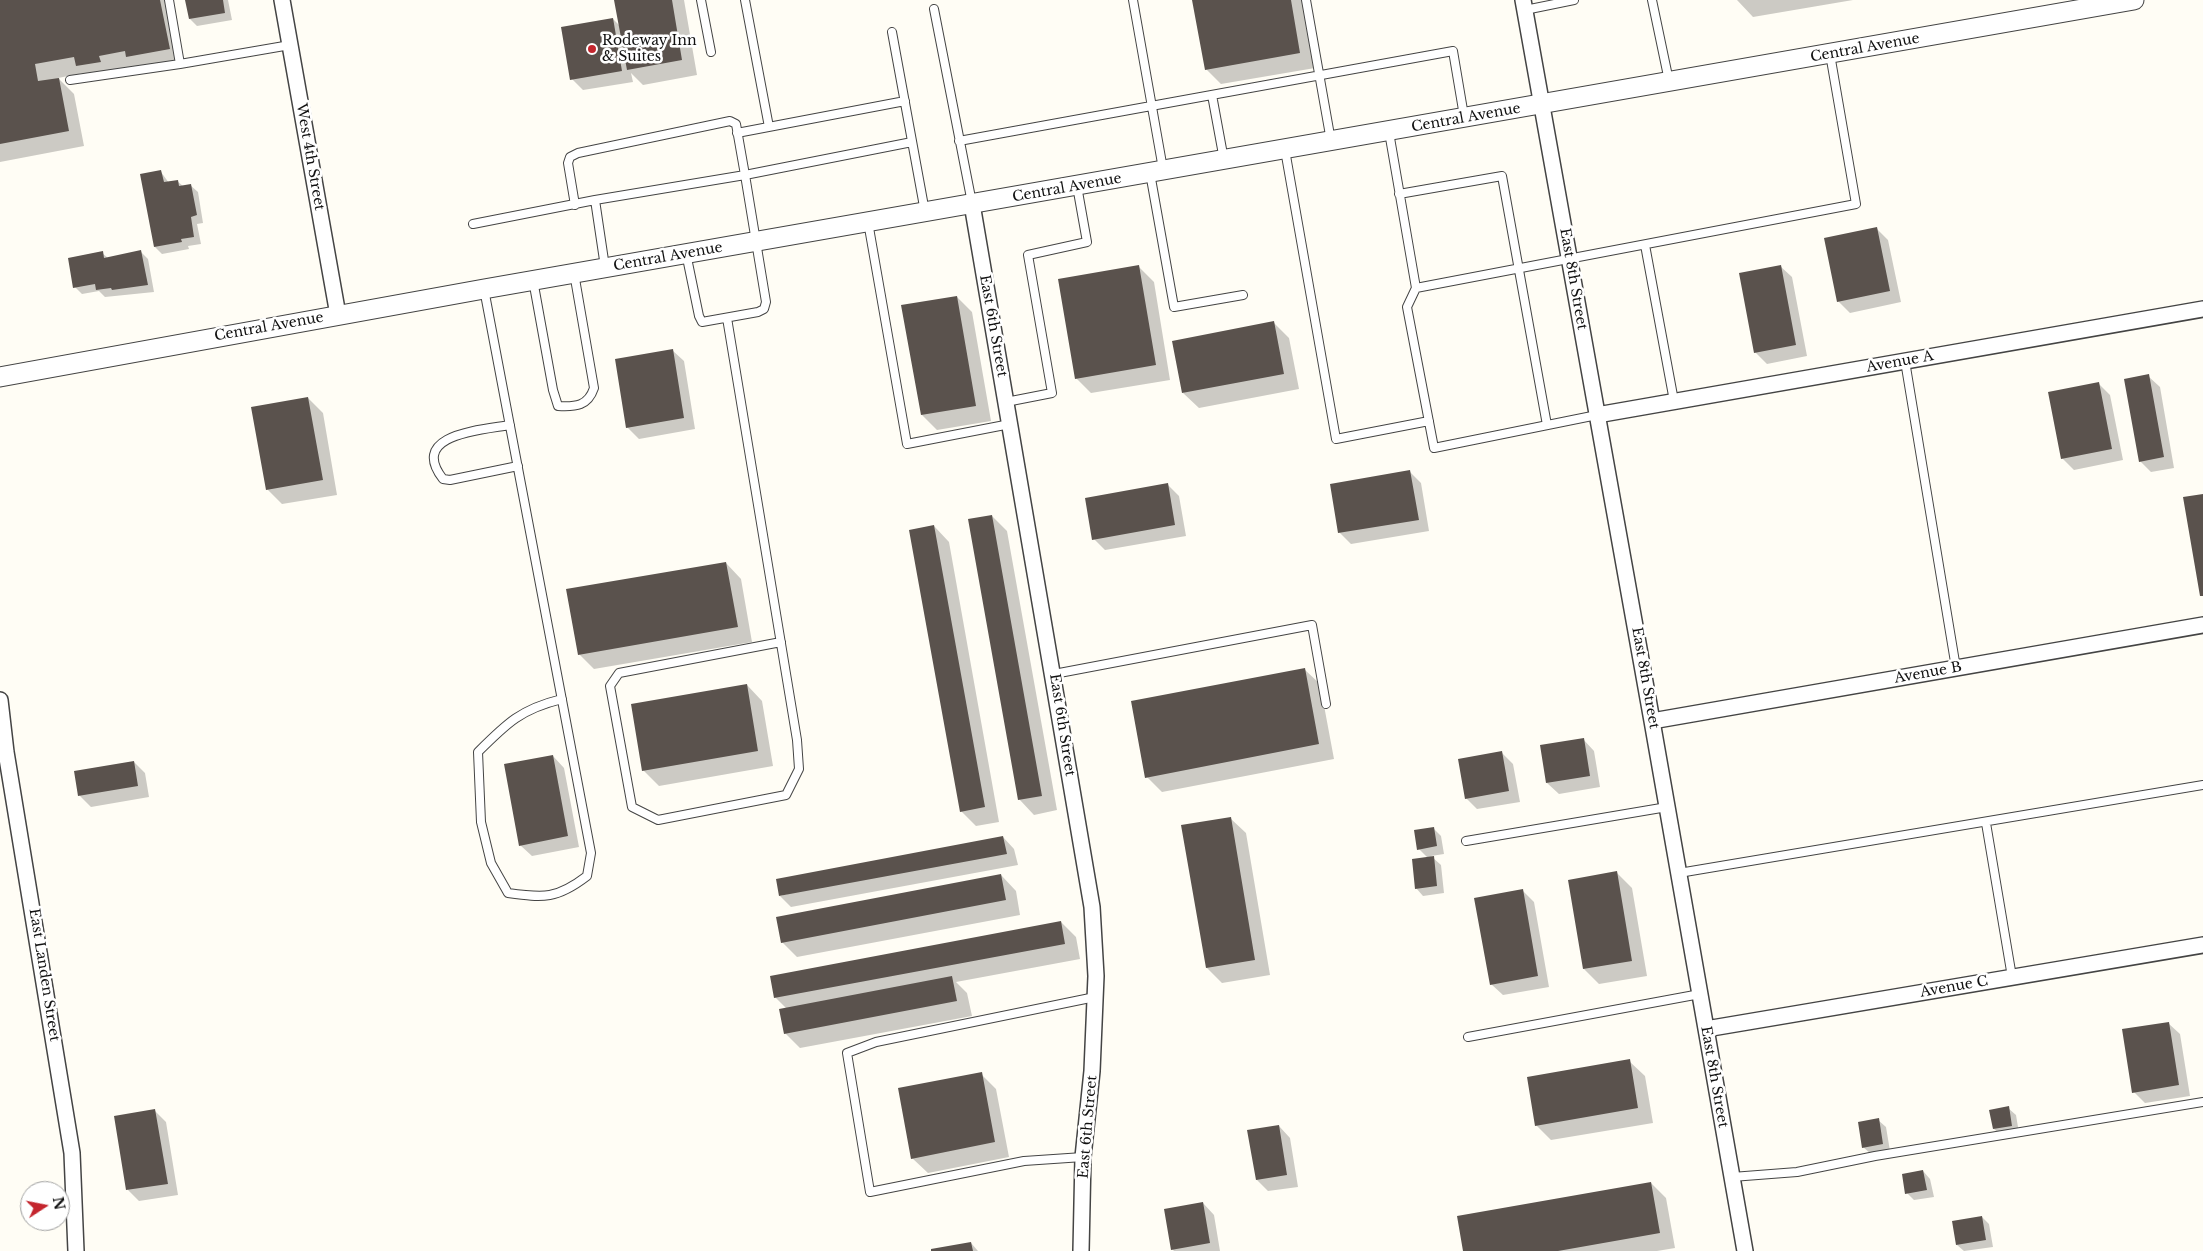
<!DOCTYPE html>
<html>
<head>
<meta charset="utf-8">
<style>
  body { margin:0 }
  #map { position:relative; width:2203px; height:1251px; overflow:hidden; background:#fffdf5; font-family:"Libre Baskerville",serif }
  canvas { display:block }
  .north { position:absolute; left:20px; top:1181px; width:50px; height:50px; box-sizing:border-box; background:#fff; border:1px solid #a0a0a0; border-radius:50%; rotate:79deg; font-size:14px; font-weight:700; line-height:20px; text-align:center; color:#111 }
  .north::after { content:''; display:block; margin:auto; width:18px; height:22px; background:#c4262e; clip-path:polygon(50% 0,100% 100%,50% 72%,0 100%) }
</style>
</head>
<body>
<div id="map">
<canvas width="2203" height="1251"></canvas>
<div class="north">N</div>
</div>
<script>
const context = document.querySelector('canvas').getContext('2d');
context.lineJoin = 'round';
function fillPath(path, color) { context.fillStyle = color; context.fill(path, 'evenodd'); }
function trace(path, color, width, dash) { context.strokeStyle = color; context.lineWidth = width; context.lineCap = dash ? 'butt' : 'round'; context.setLineDash(dash || []); context.stroke(path); }
function drawText(font, color, halo, rows, align = 'center') {
  context.font = font + ' "Libre Baskerville",serif'; context.lineWidth = 5; context.setLineDash([]); context.textBaseline = 'middle'; context.strokeStyle = halo; context.fillStyle = color; for (const [text, x, y, turn = 0] of rows) {
    context.save(); context.translate(x, y); context.rotate((+turn || 0) * Math.PI / 180); context.textAlign = isNaN(turn) ? turn : align; if (halo) context.strokeText(text, 0, 0); context.fillText(text, 0, 0); context.restore();
  }
}
fillPath(new Path2D(`
  M0,0H172L184,64L93,81L84,73L58,78L74,94L84,146L0,162Z
  M186,0H228L232,20L197,26L190,19Z
  M616,0H684L697,75L643,85L631,73L633,82L583,90L572,79L613,19L621,27Z
  M1193,0H1303L1315,68L1221,84L1206,69Z
  M1737,0H1853L1753,17Z
  M161,172L169,183L177,181L183,186L190,185L198,192L203,223L197,224L201,244L188,246L189,249L162,254L155,247Z
  M1877,229L1888,240L1901,302L1850,313L1838,301Z
  M141,252L148,259L154,292L105,297L99,291L82,294L75,287L102,253L108,258Z
  M1780,266L1792,277L1807,356L1767,364L1755,352Z
  M1139,267L1154,282L1170,380L1091,393L1076,378Z
  M957,297L972,312L991,421L937,430L922,415Z
  M1274,323L1289,338L1299,389L1199,408L1183,393Z
  M672,350L684,361L695,429L639,439L627,427Z
  M2148,376L2160,387L2174,468L2151,472L2140,461Z
  M2099,384L2110,395L2123,460L2074,470L2062,458Z
  M308,398L323,413L337,495L282,504L267,489Z
  M1410,472L1421,483L1429,531L1351,544L1339,532Z
  M1168,485L1179,496L1186,536L1105,550L1094,539Z
  M992,516L1007,531L1057,810L1034,815L1019,799Z
  M934,526L949,542L999,822L976,826L961,811Z
  M726,563L741,579L752,642L594,669L579,654Z
  M1304,669L1320,684L1334,759L1162,792L1147,777Z
  M747,685L762,701L773,766L659,786L643,770Z
  M1583,739L1594,751L1600,787L1559,794L1547,783Z
  M1502,753L1513,764L1520,802L1477,809L1466,798Z
  M553,756L564,768L579,847L532,856L520,845Z
  M134,762L145,773L149,797L91,807L80,796L76,772Z
  M1230,818L1246,833L1270,975L1222,983L1207,968Z
  M1433,828L1441,836L1444,854L1431,856L1441,865L1444,893L1423,896L1416,888L1428,858L1419,849Z
  M1003,837L1014,849L1018,865L791,907L780,896Z
  M1617,873L1632,888L1647,976L1599,984L1584,969L1569,881Z
  M1001,875L1016,891L1020,915L797,957L782,942Z
  M1522,890L1534,902L1549,987L1503,995L1491,984Z
  M1061,922L1076,937L1080,959L956,982L967,993L972,1016L800,1048L785,1033L787,1009L775,997Z
  M2168,1023L2180,1034L2190,1096L2145,1103L2134,1092Z
  M1629,1061L1645,1076L1653,1123L1551,1140L1536,1125Z
  M981,1074L996,1089L1009,1157L928,1173L912,1158Z
  M2008,1108L2016,1115L2019,1133L2002,1136L1994,1129Z
  M155,1111L166,1122L178,1195L139,1201L128,1190L116,1117Z
  M1878,1120L1886,1127L1890,1151L1871,1154L1863,1147Z
  M1279,1126L1290,1138L1298,1187L1268,1191L1257,1180L1249,1131Z
  M1923,1171L1930,1179L1934,1197L1914,1200L1907,1193Z
  M1651,1183L1666,1198L1675,1248L1657,1251H1465Z
  M1203,1203L1214,1215L1220,1251H1174L1172,1249Z
  M1982,1217L1989,1224L1993,1247L1964,1251L1957,1245Z
  M971,1243L978,1251H932Z`), '#0003');
fillPath(new Path2D(`
  M0,0H160L170,49L126,57L125,51L99,56L101,62L76,66L74,57L35,64L38,81L59,78L69,131L0,144Z
  M185,0H223L225,13L189,19Z
  M614,0H672L682,60L627,70Z
  M1192,0H1291L1300,53L1205,70Z
  M613,18L622,71L570,80L561,27Z
  M161,170L164,182L178,180L179,186L191,184L197,215L191,217L194,237L181,239L182,242L154,247L140,174Z
  M1877,227L1890,291L1837,302L1824,238Z
  M141,250L148,285L112,290L111,288L96,290L95,284L73,288L68,258L103,251L104,258Z
  M1139,265L1156,365L1075,379L1058,279Z
  M1781,265L1796,345L1754,353L1739,273Z
  M957,296L976,406L921,415L901,305Z
  M1274,321L1284,374L1182,393L1172,341Z
  M673,349L684,418L626,428L615,359Z
  M2149,374L2164,457L2139,462L2124,379Z
  M2099,382L2112,449L2061,459L2048,392Z
  M308,397L323,480L266,490L251,407Z
  M1410,470L1419,520L1338,533L1330,484Z
  M1168,483L1175,525L1092,540L1085,498Z
  M2203,494V596H2200L2183,497Z
  M992,515L1042,796L1018,800L968,519Z
  M934,525L985,807L960,812L909,530Z
  M726,562L738,627L578,655L566,589Z
  M1305,668L1319,744L1145,778L1131,701Z
  M747,684L758,751L642,771L631,704Z
  M1584,738L1590,776L1546,783L1540,745Z
  M1502,751L1509,791L1465,799L1458,759Z
  M553,755L568,836L519,846L504,764Z
  M134,761L138,786L78,796L74,771Z
  M1231,817L1255,960L1206,968L1181,825Z
  M1434,827L1437,846L1417,850L1414,830Z
  M1003,836L1007,854L779,896L776,879Z
  M1434,856L1437,886L1415,889L1412,859Z
  M1617,871L1632,961L1583,969L1568,880Z
  M1001,874L1006,900L781,943L776,917Z
  M1523,889L1538,976L1490,985L1474,898Z
  M1061,921L1065,944L774,998L770,976Z
  M952,976L957,1001L784,1034L779,1009Z
  M2169,1022L2179,1085L2132,1093L2122,1029Z
  M1630,1059L1638,1108L1535,1126L1527,1077Z
  M982,1072L995,1142L911,1159L898,1088Z
  M2009,1106L2012,1126L1993,1129L1989,1110Z
  M155,1109L168,1184L126,1190L114,1116Z
  M1879,1118L1883,1144L1862,1148L1858,1122Z
  M1279,1125L1287,1175L1256,1180L1247,1130Z
  M1923,1170L1927,1190L1905,1194L1902,1174Z
  M1651,1182L1660,1233L1558,1251H1463L1457,1216Z
  M1203,1202L1210,1243L1171,1250L1164,1209Z
  M1982,1216L1986,1240L1956,1245L1952,1221Z
  M971,1242L973,1251H931V1249Z`), '#5a524d');
const service = new Path2D(`
  M169,0L180,64
  M701,0L711,52
  M745,0L769,127
  M1133,0L1163,169
  M1306,0L1331,141
  M1652,0L1669,81
  M934,9L972,203
  M1525,10L1574,0
  M892,32L925,212
  M70,80L180,64L290,45
  M1212,95L1224,160
  M1389,132L1416,288L1407,307L1434,448L1597,415
  M737,133L905,101
  M959,141L1453,51L1464,116
  M1285,150L1336,439L1429,421
  M1150,173L1174,307L1243,295
  M1399,194L1502,176L1547,425
  M575,205L568,163L570,157L578,153L730,121L736,124L745,175L912,142
  M868,222L907,444L1010,424
  M473,224L595,200
  M1645,245L1674,401
  M605,267L595,200L745,175L766,302L764,309L758,312L702,322L699,316L686,253
  M533,280L553,390L558,406C576,407 588,406 594,388L574,273
  M1416,288L1856,204L1830,54
  M484,289L591,853L587,876C557,899 544,898 508,893L491,863L481,822L478,752C507,723 521,709 562,699
  M727,318L797,740L799,769L786,795L658,820L632,807L610,686L619,673L781,642
  M1905,361L1956,668
  M1006,402L1052,393L1028,255L1087,242L1077,186
  M510,425C482,430 408,434 443,479L450,480L518,466
  M1054,674L1312,625L1326,704
  M1986,823L2012,977
  M1466,841L1667,807
  M1679,873L2203,785
  M1468,1037L1700,994
  M1083,1157L1024,1161L870,1192L847,1053L876,1042L1095,997
  M1732,1177L1797,1172L1875,1156L2203,1102`);
const minor = new Path2D(`
  M282,0L338,315
  M1523,0L1652,721L1745,1251
  M972,204L1092,907L1096,976L1092,1071L1083,1157L1081,1251
  M1597,415L2203,309
  M0,700L6,752L72,1153L76,1251
  M1652,721L2203,625
  M1706,1029L2203,945`);
const tertiary = new Path2D(`
  M0,377L484,289L2134,0`);
trace(service, '#444', 10);
trace(minor, '#444', 18);
trace(tertiary, '#444', 21);
trace(service, '#fff', 8);
trace(minor, '#fff', 15);
trace(tertiary, '#fff', 19);
for (const [x, y, r, color] of [
  [592,49,5,"#c4262e"]
]) { const dot = new Path2D(); dot.arc(x, y, r, 0, 2 * Math.PI); context.fillStyle = color; context.fill(dot); trace(dot, '#fff', 2); }
drawText('14px', '#111', '#fff', [
  ["Rodeway Inn",602,41],
  ["& Suites",602,57]
], 'left');
drawText('14px', '#111', '#fff', [
  ["Central Avenue",1865,48,-10],
  ["Central Avenue",1466,118,-10],
  ["West 4th Street",310,157,80],
  ["Central Avenue",1067,188,-10],
  ["Central Avenue",668,257,-10],
  ["East 8th Street",1573,279,80],
  ["East 6th Street",993,326,80],
  ["Central Avenue",269,327,-10],
  ["Avenue A",1900,362,-10],
  ["Avenue B",1928,673,-10],
  ["East 8th Street",1645,678,80],
  ["East 6th Street",1062,725,81],
  ["East Landen Street",44,975,81],
  ["Avenue C",1954,987,-10],
  ["East 8th Street",1714,1077,80],
  ["East 6th Street",1088,1127,-85]
]);
</script>
</body>
</html>
